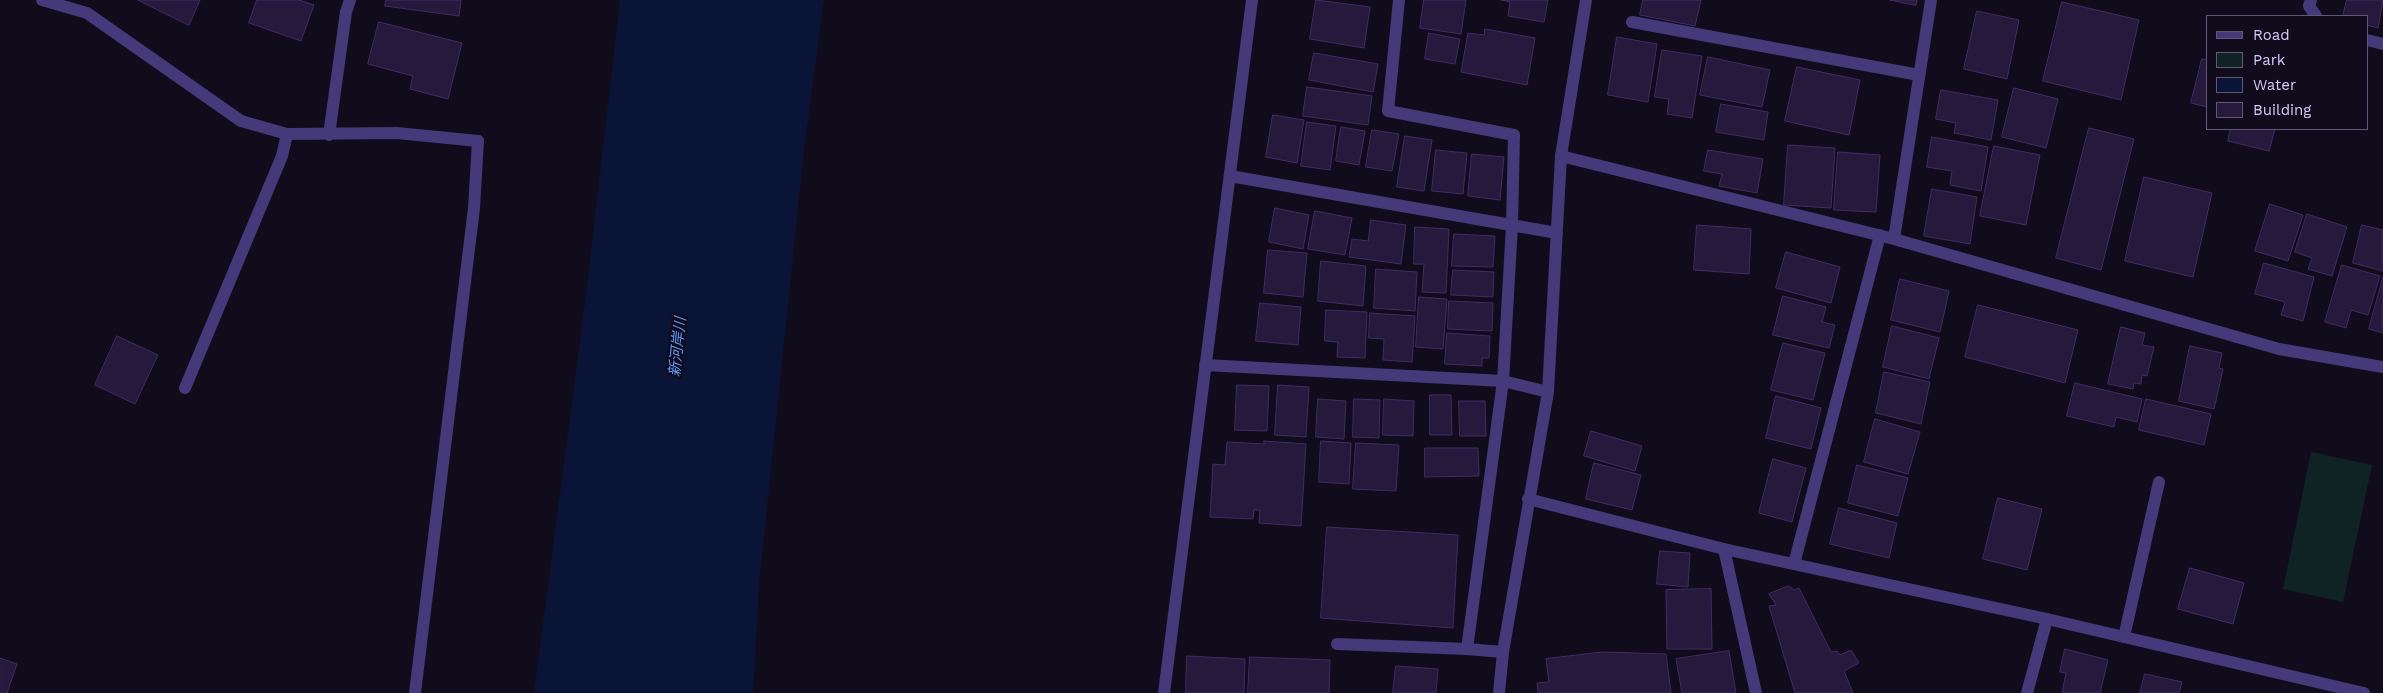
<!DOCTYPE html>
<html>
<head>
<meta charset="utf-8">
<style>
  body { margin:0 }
  #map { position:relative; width:2383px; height:693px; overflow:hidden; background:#110c1c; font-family:"Work Sans",sans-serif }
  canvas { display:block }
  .legend { position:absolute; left:2206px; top:15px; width:162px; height:115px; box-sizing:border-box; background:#110c1c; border:1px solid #605876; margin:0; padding:6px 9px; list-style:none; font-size:15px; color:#d6c9fd }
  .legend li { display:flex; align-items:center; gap:10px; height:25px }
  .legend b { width:25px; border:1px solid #605876 }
</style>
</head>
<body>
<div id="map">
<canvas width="2383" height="693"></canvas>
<ul class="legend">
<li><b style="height:6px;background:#443979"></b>Road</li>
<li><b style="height:14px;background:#0f2325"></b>Park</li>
<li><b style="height:14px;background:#0a1436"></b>Water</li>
<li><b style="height:14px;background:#25193c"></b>Building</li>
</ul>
</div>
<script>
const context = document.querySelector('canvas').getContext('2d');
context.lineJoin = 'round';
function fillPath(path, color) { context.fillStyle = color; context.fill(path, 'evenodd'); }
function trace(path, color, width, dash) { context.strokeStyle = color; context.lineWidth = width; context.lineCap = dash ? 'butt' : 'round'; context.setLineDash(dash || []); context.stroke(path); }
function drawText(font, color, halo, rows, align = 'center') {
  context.font = font + ' "Work Sans","Noto Sans JP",sans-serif'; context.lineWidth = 5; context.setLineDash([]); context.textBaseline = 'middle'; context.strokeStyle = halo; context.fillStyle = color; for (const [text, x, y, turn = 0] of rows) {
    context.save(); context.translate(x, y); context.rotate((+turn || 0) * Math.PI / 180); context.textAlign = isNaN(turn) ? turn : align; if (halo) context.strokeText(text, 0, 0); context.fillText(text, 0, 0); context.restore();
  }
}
fillPath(new Path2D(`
  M2311,452L2372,465L2343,602L2283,589Z`), '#0f2325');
fillPath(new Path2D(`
  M620,0H824L804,150L759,584L753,693H534L586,295Z`), '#0a1436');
const building = new Path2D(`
  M138,0H200L189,25Z
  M257,0H299L314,5L301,41L249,23Z
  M386,0H461L459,16L385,6Z
  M1316,0L1370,7L1364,48L1310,39Z
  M1424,0H1466L1461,34L1420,28Z
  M1501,0H1548L1544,22L1508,16L1510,2Z
  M1643,0H1701L1695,26L1640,15Z
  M1890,0H1917L1916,5Z
  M2347,0H2383L2378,28L2367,25V16H2343Z
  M2062,2L2139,20L2121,100L2043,81Z
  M1977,11L2019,20L2007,79L1964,69Z
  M379,22L462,43L448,99L410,89L413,76L368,64Z
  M1485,29L1535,38L1527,85L1461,72L1468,33L1484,35Z
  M1429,33L1460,39L1455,64L1425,59Z
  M1617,37L1657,44L1648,102L1608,95Z
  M1662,50L1702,56L1692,118L1667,114L1669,99L1655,97Z
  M1314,53L1378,64L1373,92L1309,80Z
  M1708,57L1770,70L1762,107L1700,95Z
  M2202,59L2207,60V107L2191,103Z
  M1797,67L1860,80L1849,135L1785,121Z
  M1307,87L1372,96L1368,125L1303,116Z
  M2014,88L2058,99L2046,148L2002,137Z
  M1941,90L1998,100L1991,140L1954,133L1956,123L1936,119Z
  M1721,104L1768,112L1764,140L1716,132Z
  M1273,115L1304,120L1297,163L1266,157Z
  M1307,122L1336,126L1330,170L1301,166Z
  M1341,127L1365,131L1359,165L1336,161Z
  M2089,128L2134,139L2101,270L2056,258Z
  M2231,129H2275L2269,151L2228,141Z
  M1372,130L1399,134L1392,171L1366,167Z
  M1405,136L1432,140L1424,191L1397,187Z
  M1932,137L1988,147L1981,191L1950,185L1952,171L1927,167Z
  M1788,145L1835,148L1831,208L1784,205Z
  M1994,146L2040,155L2026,225L1980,216Z
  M1436,150L1467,153L1463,194L1432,191Z
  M1708,150L1763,159L1757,193L1719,186L1722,174L1704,171Z
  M1838,152L1880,155L1876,212L1834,210Z
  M1472,154L1504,157L1500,200L1468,196Z
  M2144,177L2212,193L2193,277L2125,261Z
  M1932,189L1977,197L1970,244L1924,236Z
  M2270,204L2303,215L2288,261L2255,251Z
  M1275,208L1309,215L1303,249L1269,242Z
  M1315,211L1352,218L1345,255L1308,249Z
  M2307,214L2347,227L2332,276L2308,269L2312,258L2295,252Z
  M1371,220L1406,225L1401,264L1349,257L1352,239L1368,241Z
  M1697,225L1751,229L1749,274L1694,270Z
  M2362,225L2383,230V271L2353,263Z
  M1415,227L1449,229L1446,293L1422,292L1424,264H1414Z
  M1454,234L1495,236L1493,267L1452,266Z
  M1268,250L1307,253L1303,297L1264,293Z
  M1786,252L1840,267L1831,303L1776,288Z
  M1321,261L1366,266L1363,306L1318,301Z
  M2264,263L2314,277L2303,321L2281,315L2285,302L2255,294Z
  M2342,265L2380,276L2368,315L2351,310L2346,328L2325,322Z
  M1376,269L1417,272L1415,311L1374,308Z
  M1453,270L1494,272L1493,297L1451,295Z
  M2383,277V333L2369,329Z
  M1900,279L1949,291L1940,332L1891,320Z
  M1783,296L1826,307L1822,322L1835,325L1829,348L1773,335Z
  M1419,297L1447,299L1443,349L1416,347Z
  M1449,301L1493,303L1492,331L1448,329Z
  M1260,303L1301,307L1298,345L1256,341Z
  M1978,305L2078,330L2065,383L1965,357Z
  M1326,310L1367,312L1365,358L1337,357L1338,342L1325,341Z
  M1370,313L1415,316L1412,362L1383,360L1384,339L1369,338Z
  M1892,326L1939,338L1929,379L1883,367Z
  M2121,327L2145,333L2142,345L2154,347L2147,376L2142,375L2141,384L2134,383L2133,389L2108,384Z
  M1447,333L1490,336L1489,358H1482V366L1445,364Z
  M117,336L158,355L135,404L95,385Z
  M1783,343L1825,353L1813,400L1771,390Z
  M2190,346L2222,353L2219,368L2223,369L2214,409L2179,401Z
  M1884,372L1930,382L1921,424L1876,413Z
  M2075,383L2142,399L2137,422L2116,417L2114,427L2067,416Z
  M1237,385L1269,386L1267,431L1235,430Z
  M1278,385L1309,387L1306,437L1275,435Z
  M1430,395H1451L1452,435H1430Z
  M1776,396L1821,408L1811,449L1766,438Z
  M1318,399L1346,401L1344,439L1316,437Z
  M1354,399L1380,400L1379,438L1353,437Z
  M1384,399L1414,401L1413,436L1383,435Z
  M2146,399L2211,414L2204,445L2139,430Z
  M1459,401H1485L1486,436H1460Z
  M1875,419L1920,432L1908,474L1864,462Z
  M1591,431L1642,446L1635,471L1584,456Z
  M1264,441L1306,444L1301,526L1259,523L1260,510H1254L1253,519L1210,517L1213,464L1225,465L1227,442L1264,444Z
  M1321,441L1351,443L1349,484L1319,482Z
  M1356,443L1399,445L1396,491L1353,489Z
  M1425,448H1478L1479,476L1425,477Z
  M1773,459L1806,468L1792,522L1759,513Z
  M1594,463L1641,475L1632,510L1586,499Z
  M1857,465L1908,478L1898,516L1848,503Z
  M1998,498L2042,509L2027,570L1983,559Z
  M1839,508L1897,523L1889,558L1830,544Z
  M1327,527L1458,535L1453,628L1321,618Z
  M1660,551L1690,553L1688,587L1657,584Z
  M2190,568L2244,583L2233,624L2178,609Z
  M1789,586L1794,590L1799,588L1831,652L1837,651L1840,655L1851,650L1859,663L1844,671L1853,693H1795L1769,606L1776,605L1769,594Z
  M1711,589L1712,649H1667L1666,590Z
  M2065,649L2108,660L2100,693H2062L2066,673L2060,672Z
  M1729,651L1736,693H1682L1676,659Z
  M1603,652L1666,654L1671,693H1538L1537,683L1549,682L1546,659Z
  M1187,656L1245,659L1244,693H1186Z
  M1250,657L1330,660L1329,693H1248Z
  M0,658L17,664L7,693H0Z
  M1396,666L1438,669L1436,693H1393Z
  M2145,674L2182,682L2179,693H2140Z`);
fillPath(building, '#25193c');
trace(building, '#402c67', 1);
trace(new Path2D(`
  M2311,0L2309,6L2316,16
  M1632,22L1919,75
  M2367,40L2383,44
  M329,135L346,12L350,0
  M185,388L282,156L287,134
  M2124,637L2159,482
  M415,693L474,208L478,141
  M2027,693L2047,619`), '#443979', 12);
trace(new Path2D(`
  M42,0L87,13L241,121L287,134L397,133L478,141
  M1399,0L1388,111L1514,135L1512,226L1503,381L1467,649L1503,652
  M1561,156L1894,239L2279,349L2383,367
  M1230,176L1557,233
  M1894,239L1931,0
  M1205,365L1503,381L1548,392
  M1528,499L1724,549L2047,619L2364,693
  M1724,549L1756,693
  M1794,564L1880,235
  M1337,644L1467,649
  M1164,693L1252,0
  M1499,693L1503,652L1548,392L1561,156L1586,0`), '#443979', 12);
drawText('italic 15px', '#5b99f8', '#110c1c', [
  ["新河岸川",678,347,-84]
]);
</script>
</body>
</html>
